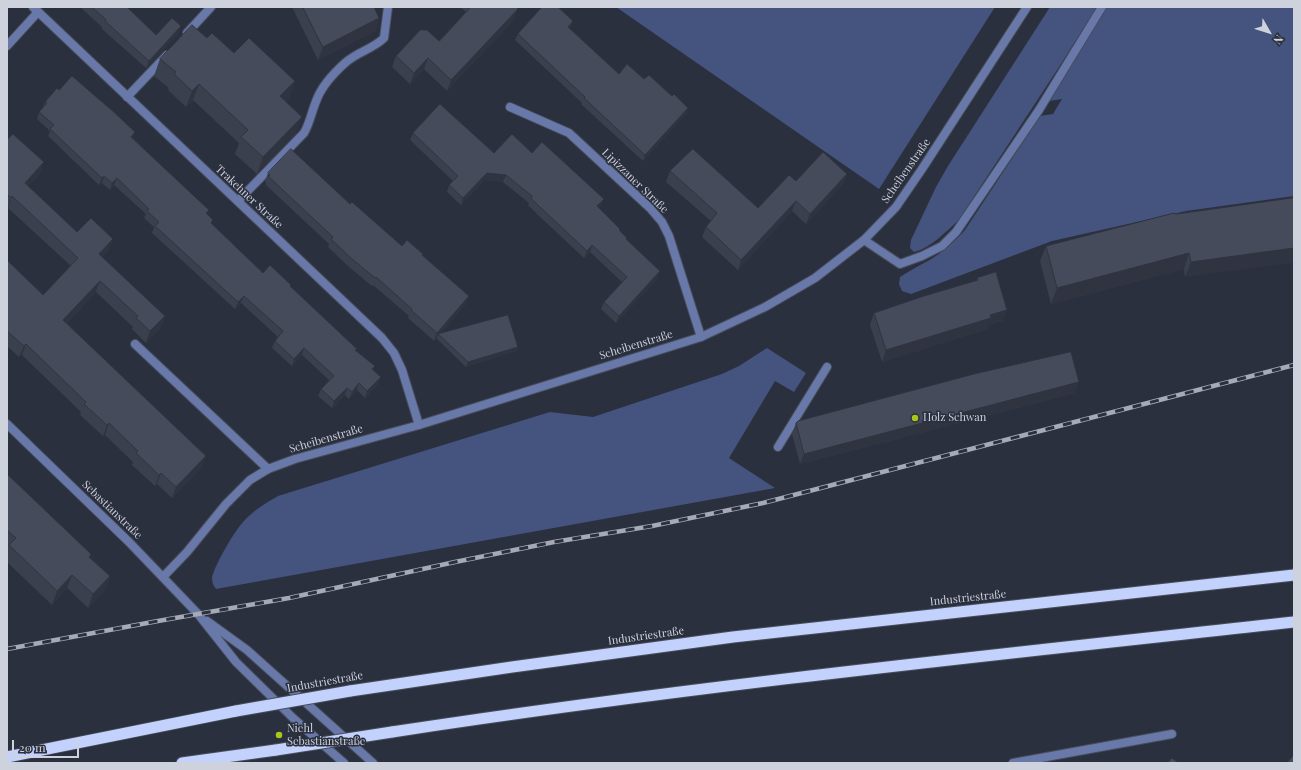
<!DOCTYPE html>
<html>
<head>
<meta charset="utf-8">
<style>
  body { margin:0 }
  #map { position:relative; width:1301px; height:770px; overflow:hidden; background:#2b303f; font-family:"Playfair Display",serif }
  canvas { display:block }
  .frame { position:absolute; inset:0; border:8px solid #ced2dc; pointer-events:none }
  .north { position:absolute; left:1249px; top:12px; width:40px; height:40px; -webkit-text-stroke:3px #2b303f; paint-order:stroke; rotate:129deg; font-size:11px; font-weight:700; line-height:16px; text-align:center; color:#ced2dc }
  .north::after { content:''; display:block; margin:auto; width:14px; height:18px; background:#ced2dc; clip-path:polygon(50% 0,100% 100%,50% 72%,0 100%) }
  .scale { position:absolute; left:12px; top:740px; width:67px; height:18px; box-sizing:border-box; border:2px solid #ced2dc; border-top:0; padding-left:5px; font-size:12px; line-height:14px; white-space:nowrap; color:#ced2dc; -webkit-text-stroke:3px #2b303f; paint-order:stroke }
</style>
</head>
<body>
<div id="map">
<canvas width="1301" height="770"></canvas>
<div class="frame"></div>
<div class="north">N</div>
<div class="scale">20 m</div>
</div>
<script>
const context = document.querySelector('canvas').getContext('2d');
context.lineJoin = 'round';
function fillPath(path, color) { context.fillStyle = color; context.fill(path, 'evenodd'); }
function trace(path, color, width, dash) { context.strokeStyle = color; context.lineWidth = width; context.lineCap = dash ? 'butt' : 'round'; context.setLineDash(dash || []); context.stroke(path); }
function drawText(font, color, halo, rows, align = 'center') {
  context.font = font + ' "Playfair Display",serif'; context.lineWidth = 3; context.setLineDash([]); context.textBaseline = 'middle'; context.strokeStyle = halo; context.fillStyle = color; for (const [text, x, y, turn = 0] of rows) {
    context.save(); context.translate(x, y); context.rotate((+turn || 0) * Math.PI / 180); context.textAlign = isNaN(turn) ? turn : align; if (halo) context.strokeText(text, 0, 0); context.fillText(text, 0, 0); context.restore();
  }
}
fillPath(new Path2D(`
  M616,7H995L879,189Z
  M1050,7H1097L1059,67L958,221C945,232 931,248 914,252L910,248L911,240L936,187L948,166Z
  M1106,7H1294V196L1186,211L1052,241L911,294L902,291L899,284L900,277C909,271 918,266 928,261C942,253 954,242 965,230L1040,116L1053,114L1062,99L1049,101Z
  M767,348L806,373L794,392L775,381L729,458L775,488L216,589C213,585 212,582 212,578C214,566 235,530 244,521C254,510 266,503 278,496L550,412L593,417L722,374L739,366Z`), '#45537f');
const service = new Path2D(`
  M187,33L211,7
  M7,46L38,12
  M127,97L167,55
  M238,201L304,133C310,123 312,110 317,99C322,86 335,72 345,63C357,52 373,49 384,38L388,7
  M864,240L900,264L922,256L942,246L956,232L1039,110L1102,7
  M135,344L268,469
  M778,447L827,367`);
const minor = new Path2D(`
  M33,7L382,338L394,353L402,370L419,425
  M510,107L569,133L650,208L662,222L669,236L701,337
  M1013,763L1172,734`);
const tertiary = new Path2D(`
  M7,424L129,542L198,614L236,662L293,718L344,763
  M163,577L187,552L226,504L250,480L268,469L295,459L419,425L701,337L765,307L815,278L864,240L896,207L922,169L1027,7
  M207,621L247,650L373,763`);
const trunk = new Path2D(`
  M350,691L512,667L733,637L1294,575
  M392,732C691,686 993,655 1294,622
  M7,757L236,711
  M182,763L276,750`);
trace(service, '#484d5b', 10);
trace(minor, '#484d5b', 10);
trace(tertiary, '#484d5b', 10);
trace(trunk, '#484d5b', 13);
trace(service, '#6878a9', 8);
trace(minor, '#6878a9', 8);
trace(tertiary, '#6878a9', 8);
trace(trunk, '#c2d2fc', 11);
const rail = new Path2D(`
  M7,649L158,621L289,598L455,562L554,542L652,526L763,503L1294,365`);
trace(rail, '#a5aab5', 4.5);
trace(rail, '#2b303f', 3, [9]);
const trunkBridge = new Path2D(`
  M236,711L350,691
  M276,750L392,732`);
trace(trunkBridge, '#484d5b', 13, []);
trace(trunkBridge, '#c2d2fc', 11);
fillPath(new Path2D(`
  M80,7H127L156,35L181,26L178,34L146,68L102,29V27Z
  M292,7H374L379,18L375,31L318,60Z
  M462,7H516L514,20L447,91L424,69L410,84L392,67L396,56L439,41L466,12L461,8Z
  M573,21L571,27L569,28L619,74L644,79L672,96L688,108L686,114L643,161L581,104L582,103L515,40L518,34Z
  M207,38L234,53L295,81L289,98L285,101L296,133L257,174L235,154L239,143L193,100L186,107L168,90L169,88L154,76L160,59Z
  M59,90L133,138L207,214L212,224L263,273L290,286L356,351L375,366L373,369L378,384L365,398L357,390L349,399L345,395L332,408L318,396L321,389L329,380L302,355L292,366L272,348L275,341L278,337L241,303L235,309L152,233L154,227L144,218L146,214L114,185L110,190L102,183L99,185L48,136L50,131L37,119L39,112L42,109L45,102Z
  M413,133L494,153H532L601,206L599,208L620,231L657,279L616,323L601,309L604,302L622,282L590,252L584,258L537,214L528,205L529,203L503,182L484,180L461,205L447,192L449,185L453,181L410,140Z
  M7,140L40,174L28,186L77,232L109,250L102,257L165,316L161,327L146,343L132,329L133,327L96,292L67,323L202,467L172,498L157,484L155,486L132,465L133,462L105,435L103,436L80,415L81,412L22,355L19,357L7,346V260L43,295L71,266L8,208L7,209Z
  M670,171L758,208L796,181L847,174L843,184L806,224L792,211L738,270L702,237L706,227L711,221L666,182Z
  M268,173L350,204L402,246L423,256L469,296L466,304L440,334L518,347L516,351L466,367L437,339V338L434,341L408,318L409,316L373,285L372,286L349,267L328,247L329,244L266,185V183L265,181Z
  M1294,198L1185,277L1184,269L1051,304L1040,261L1046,246L1175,214Z
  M977,278L1003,321L988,325L987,329L882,362L870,325L874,313L976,281Z
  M1075,393L800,464L792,434L796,423Z
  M7,474L91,554L90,558L110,576L105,590L88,608L67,588L52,605L7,562V550L8,549L7,548Z`), '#3b404e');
fillPath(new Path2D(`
  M518,9L514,20L447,91L451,80Z
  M379,18L375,31L318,60L323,47Z
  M573,21L571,27L565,33L568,27Z
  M181,26L178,34L146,68L149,61Z
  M428,58L424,69L410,84L414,73Z
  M295,81L289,98L274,113L280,96Z
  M199,84L193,100L186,107L192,91Z
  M688,108L686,114L643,161L645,155Z
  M302,117L296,133L257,174L263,157Z
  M135,132L132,139L131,137Z
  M44,162L40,174L21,194L25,183Z
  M487,173L506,175L503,182L484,180L461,205L463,198Z
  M847,174L843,184L806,224L810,214Z
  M104,176L102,183L99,185L102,178Z
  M117,178L114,185L110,190L112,183Z
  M12,196L8,208L7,209L11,198Z
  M604,199L601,206L594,214L597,206Z
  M796,201L792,211L738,270L741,260Z
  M113,239L109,250L95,265L99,254Z
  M592,245L590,252L584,258L587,251Z
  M1294,248V263L1185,277L1191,262Z
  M1189,253L1184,269L1051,304L1057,288Z
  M660,271L657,279L616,323L619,316Z
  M100,281L96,292L59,331L63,320Z
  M244,296L241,303L235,309L238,302Z
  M469,296L466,304L439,335L438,334L437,338L434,341L437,333Z
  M1007,310L1003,321L988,325L987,329L882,362L886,350L990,315Z
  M165,316L161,327L146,343L150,331Z
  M26,344L22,355L19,357L24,346Z
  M518,347L516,351L466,367L468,362Z
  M304,348L302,355L292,366L294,359Z
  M381,377L378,384L365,398L367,391Z
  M1079,382L1075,393L800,464L804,454Z
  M359,383L357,390L349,399L352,392Z
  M347,388L345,395L332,408L334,401Z
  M109,423L105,435L103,436L107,425Z
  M206,456L202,467L172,498L176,487Z
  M161,473L157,484L155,486L159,475Z
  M72,575L67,588L52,605L57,591Z
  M110,576L105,590L88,608L93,594Z`), '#303440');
const building = new Path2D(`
  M92,7H127L156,35L172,18L181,26L149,61L105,21L106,20Z
  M303,7H374L379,18L323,47Z
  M471,7H516L518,9L451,80L428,58L414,73L396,56L420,30H427L439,41Z
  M542,7H558L573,21L568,27L619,74L627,64L644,79L649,75L672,96L674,94L688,108L645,155L584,98L585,97L518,34Z
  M192,25L207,38L212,33L234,53L249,38L295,81L280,96L302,117L263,157L241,137L248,130L199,84L192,91L174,74L176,72L160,59Z
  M72,76L115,113L135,132L131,137L209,210L206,213L213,220L211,223L263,273L270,265L291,285L290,286L357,349L355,350L375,366L372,369L381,377L367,391L359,383L352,392L347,388L334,401L321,389L334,376L304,348L294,359L275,341L283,331L244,296L238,302L155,226L159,222L147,211L149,209L117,178L112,183L104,176L102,178L50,129L54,125L39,112L47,103L45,102L57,88L59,90Z
  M440,104L494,153L512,134L532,153L542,142L604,199L597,206L620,229L619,230L627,238L626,239L660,271L619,316L604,302L627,277L592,245L587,251L540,207L531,198L532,196L506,175L487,173L463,198L449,185L458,176L413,133Z
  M13,134L44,162L25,183L77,232L91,218L113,239L99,254L165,316L150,331L136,318L138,316L100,281L63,320L206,456L176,487L161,473L159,475L136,453L138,451L109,423L107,425L84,404L86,402L26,344L24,346L7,331V260L43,295L78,258L12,196L11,198L7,194V140Z
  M291,149L350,204L352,202L402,246L407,240L423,254L422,255L469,296L437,333L411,310L412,309L376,277L375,278L352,259L331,239L333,237L268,176L270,175L268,173Z
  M693,149L758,208L789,175L796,181L823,152L847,174L810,214L796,201L741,260L706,227L717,213L670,171Z
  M1294,198V248L1191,262L1189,253L1057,288L1046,246L1174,213L1175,214Z
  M996,272L1007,310L990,315L991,318L886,350L874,313L924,296L978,280L977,278Z
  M508,315L518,347L468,362L438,334Z
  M1071,352L1079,382L804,454L796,423L798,421L974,374Z
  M7,474L91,554L89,557L110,576L93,594L72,575L57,591L9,545L16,538L7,530Z
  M1294,755V763H1287Z
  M1172,758L1179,763H1168Z`);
fillPath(building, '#454b5b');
trace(building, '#303440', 1);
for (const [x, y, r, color] of [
  [915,418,4,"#aac719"],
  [279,735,4,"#aac719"]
]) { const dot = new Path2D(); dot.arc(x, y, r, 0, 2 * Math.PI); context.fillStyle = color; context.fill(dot); trace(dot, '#2b303f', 1.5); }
drawText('11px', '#ced2dc', '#2b303f', [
  ["Scheibenstraße",906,171,-55],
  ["Lipizzaner Straße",635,181,44],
  ["Trakehner Straße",249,197,43],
  ["Scheibenstraße",636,345,-17],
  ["Scheibenstraße",326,439,-16],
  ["Sebastianstraße",112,510,44],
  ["Industriestraße",968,598,-6],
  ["Industriestraße",646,636,-8],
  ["Industriestraße",325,682,-10]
]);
drawText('11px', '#ced2dc', '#2b303f', [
  ["Holz Schwan",923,418],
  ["Niehl",287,729],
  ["Sebastianstraße",287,742]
], 'left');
</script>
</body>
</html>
